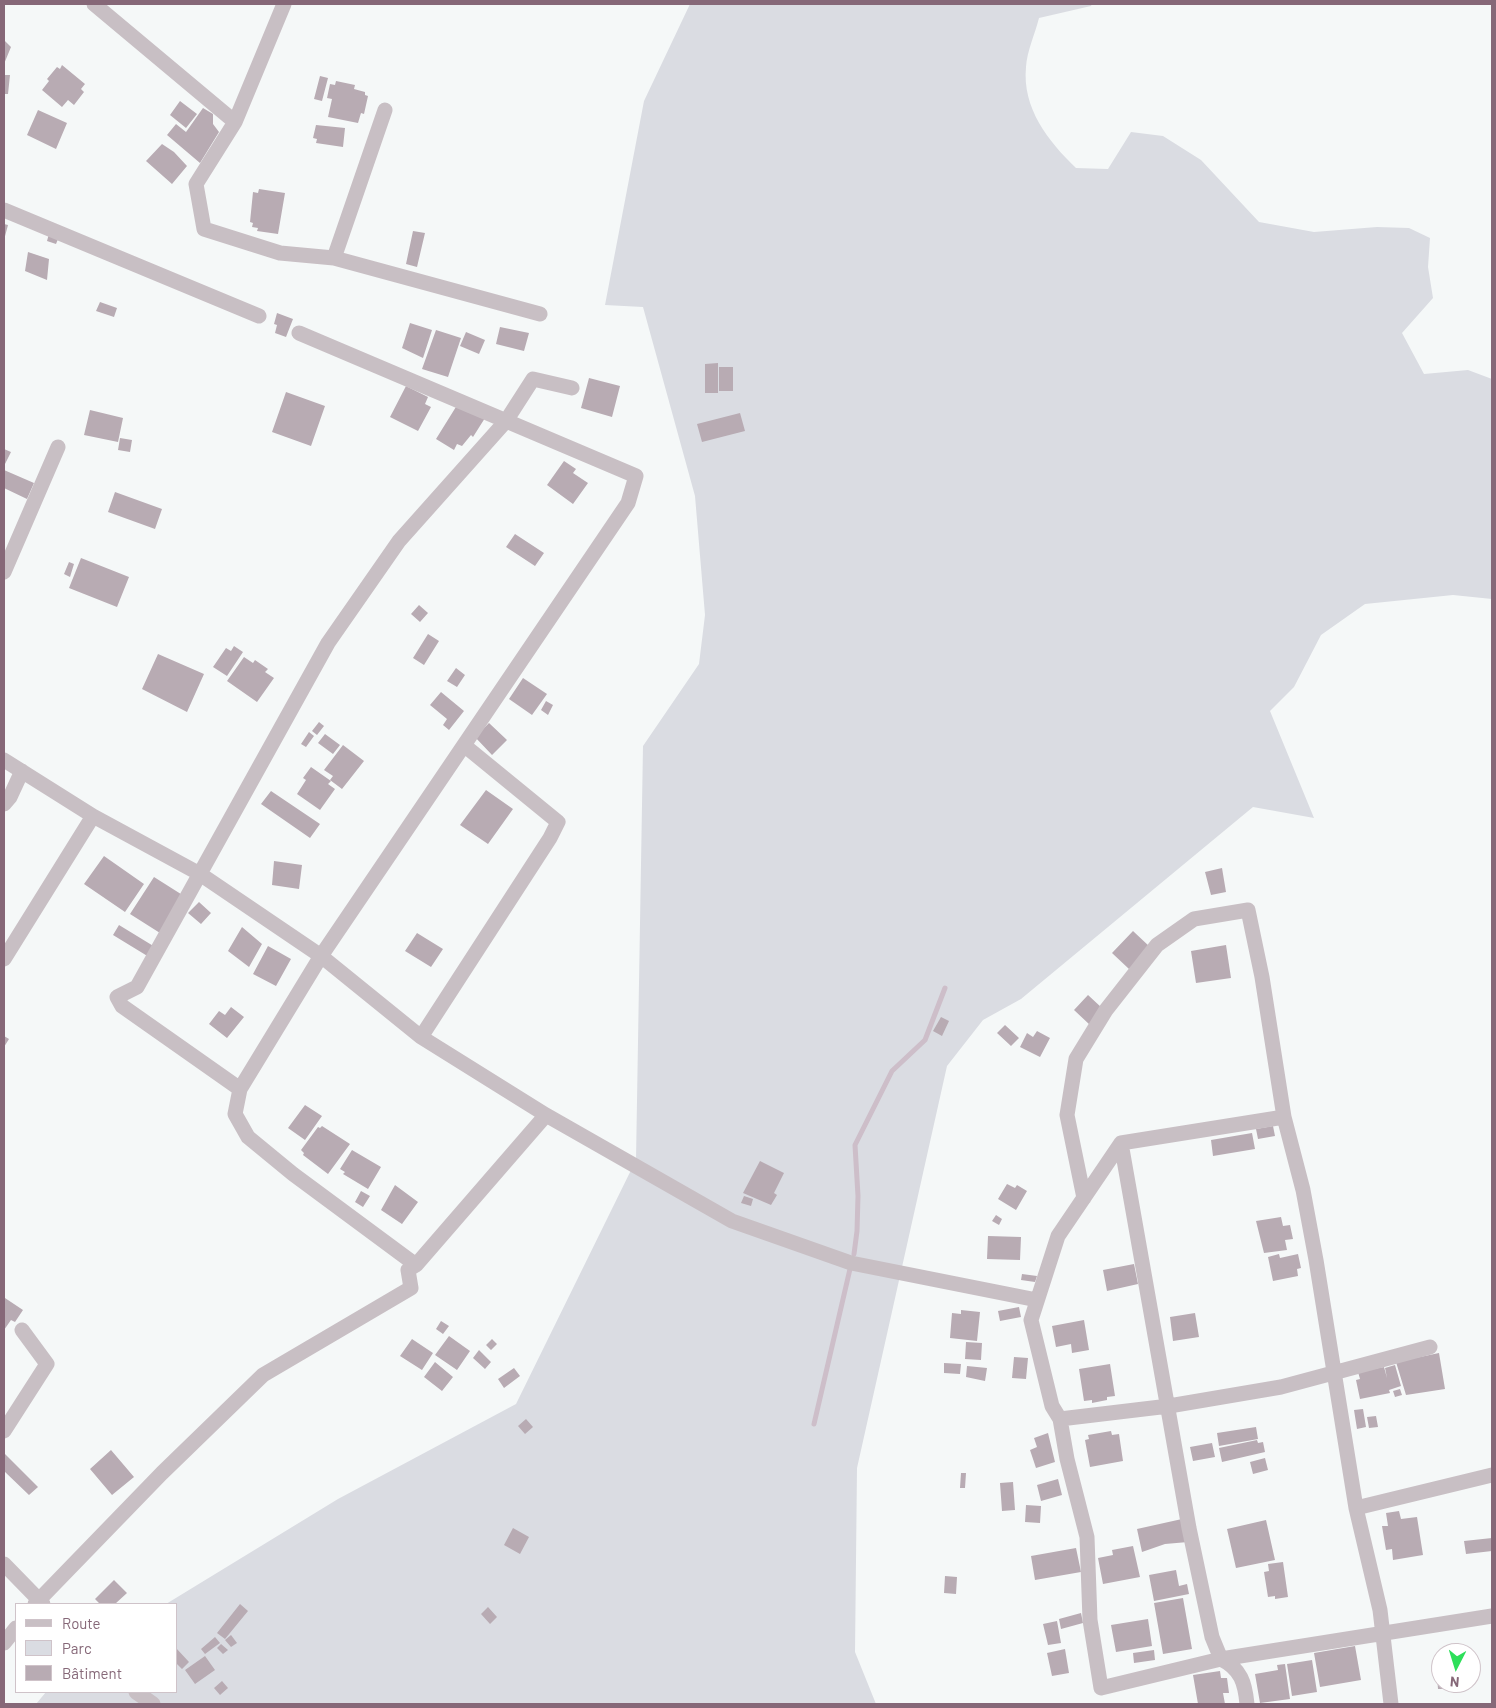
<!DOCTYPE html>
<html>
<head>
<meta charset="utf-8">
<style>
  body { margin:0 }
  #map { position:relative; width:1496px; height:1708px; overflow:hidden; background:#f5f8f8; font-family:Barlow,sans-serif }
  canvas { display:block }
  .frame { position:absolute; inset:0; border:5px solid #866878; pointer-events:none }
  .legend { position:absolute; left:15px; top:1603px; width:162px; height:90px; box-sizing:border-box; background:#fff; border:1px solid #cfc3c9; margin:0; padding:6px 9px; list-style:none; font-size:15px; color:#866878 }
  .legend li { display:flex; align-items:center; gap:10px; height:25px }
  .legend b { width:25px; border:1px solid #cfc3c9 }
  .north { position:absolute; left:1431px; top:1643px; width:50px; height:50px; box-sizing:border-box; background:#fff; border:1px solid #cfc3c9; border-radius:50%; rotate:185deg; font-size:14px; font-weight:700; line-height:20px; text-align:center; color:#866878 }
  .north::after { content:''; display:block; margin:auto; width:18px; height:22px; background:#2edf5a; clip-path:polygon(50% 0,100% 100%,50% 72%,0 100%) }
</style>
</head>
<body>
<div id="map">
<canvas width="1496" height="1708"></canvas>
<div class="frame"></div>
<ul class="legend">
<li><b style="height:6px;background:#c8bfc4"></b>Route</li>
<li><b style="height:14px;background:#dadce2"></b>Parc</li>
<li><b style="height:14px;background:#b8abb3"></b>Bâtiment</li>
</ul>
<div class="north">N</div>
</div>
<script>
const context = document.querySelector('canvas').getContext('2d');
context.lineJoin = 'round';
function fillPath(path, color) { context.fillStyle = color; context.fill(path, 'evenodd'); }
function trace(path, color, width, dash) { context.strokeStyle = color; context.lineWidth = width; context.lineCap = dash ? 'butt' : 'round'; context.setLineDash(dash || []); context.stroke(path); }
fillPath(new Path2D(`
  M690,4H1092L1091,6L1039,18C1035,34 1027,51 1026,67C1022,108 1048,141 1076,168L1108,169L1131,132L1163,136L1201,160L1259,222L1314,232L1377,227L1409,228L1430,238L1428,267L1433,298L1402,333L1424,374L1468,370L1492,379V599L1453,595L1365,604L1321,635L1294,687L1270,711L1314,818L1253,807L1021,999L983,1020L947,1066L857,1468L855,1652L876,1704H36L46,1692H176V1604H166L338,1499L516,1404L636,1160L643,746L699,664L705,615L695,496L643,307L605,305L644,101Z`), '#dadce2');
trace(new Path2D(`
  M854,1254L857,1231L858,1196L855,1145L892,1071L925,1040L945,988
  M814,1424L850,1269`), '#cdbec9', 5);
fillPath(new Path2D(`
  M4,40L11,47L4,64Z
  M62,65L85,84L81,89L84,92L74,105L68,100L62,107L42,90L49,81L47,79L57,67L60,69Z
  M4,75H10L8,94H4Z
  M320,76L328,78L322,101L314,99Z
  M336,81L355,85L354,89L365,92V95L368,96L364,114L361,113L358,123L328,117L332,99L327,98L330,84L335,85Z
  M180,101L197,114L186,128L170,115Z
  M203,108L213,114V124L219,132L200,163L167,135L176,124L186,132Z
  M38,110L67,123L56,149L27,135Z
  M316,125L345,128L343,147L316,143L317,139L313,138Z
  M162,144L174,152L187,166L172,184L146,161Z
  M259,189L285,193L278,234L257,231L258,228L252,227L253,223L250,222L253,192L258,193Z
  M4,224L8,225L4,240Z
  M50,230L60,234L56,244L47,241Z
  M413,231L425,233L417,267L406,264Z
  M28,252L49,259L47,280L25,271Z
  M100,302L117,308L114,317L96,311Z
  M277,313L293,319L286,337L275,333L277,325L274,324Z
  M410,323L432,330L423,358L402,348Z
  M500,327L529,333L524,351L496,344Z
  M436,330L461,338L448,377L422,369Z
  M466,332L485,340L479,354L460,346Z
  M718,363V393H705V364Z
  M719,367H733V391H719Z
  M589,378L620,386L612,417L581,408Z
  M406,386L428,397L425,404L431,407L418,431L390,417Z
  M286,392L325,406L311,446L272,432Z
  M459,402L485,418L473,437L471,435L462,446L457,444L454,450L436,439Z
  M90,410L123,418L118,442L84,435Z
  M740,413L745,431L702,442L697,424Z
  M120,438L132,440L130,452L118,450Z
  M4,449L11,452L4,466Z
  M564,461L576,469L573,473L588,483L573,504L547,485Z
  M4,470L34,483L27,499L4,488Z
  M115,492L162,509L155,529L108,512Z
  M515,534L544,553L535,566L506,547Z
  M81,558L129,577L117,607L69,588Z
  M69,562L74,564L70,577L64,574Z
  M419,605L428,613L420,622L411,614Z
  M428,634L439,641L424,665L413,658Z
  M234,646L243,652L227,676L213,667L226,648L231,651Z
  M158,654L204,674L187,712L142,689Z
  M244,657L253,663L255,660L268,669L265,672L274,678L257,702L227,681Z
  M456,668L465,675L457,687L447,681Z
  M523,678L547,694L532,715L509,699Z
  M441,692L464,711L449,730L443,725L447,719L430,705Z
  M546,701L553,705L548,715L541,710Z
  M319,722L324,726L317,735L312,731Z
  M489,723L507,740L492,755L475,737Z
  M309,732L314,736L306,747L301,744Z
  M325,734L340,745L333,754L318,743Z
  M343,745L364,761L342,789L330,780L333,776L324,770Z
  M311,767L331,781L328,784L335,789L320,810L297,794L306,780L303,778Z
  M486,790L513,809L488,844L460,825Z
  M271,791L320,824L310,838L261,804Z
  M104,856L144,884L125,912L84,884Z
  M274,861L302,865L299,889L272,885Z
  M1222,868L1226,892L1211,895L1205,872Z
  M154,877L184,896L160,933L130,914Z
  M199,902L211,913L201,924L188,913Z
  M119,925L155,947L149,957L113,935Z
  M242,927L262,944L249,967L228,951Z
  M1133,931L1150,947L1129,969L1112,953Z
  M417,933L443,949L431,967L405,951Z
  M1226,945L1231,978L1196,983L1191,951Z
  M268,946L291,959L276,986L253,974Z
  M1088,995L1102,1008L1090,1025L1074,1010Z
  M231,1007L244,1017L227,1038L209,1024L219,1011L225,1015Z
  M941,1017L949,1021L942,1036L933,1031Z
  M1005,1025L1019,1038L1011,1046L997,1033Z
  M1037,1031L1050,1038L1040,1057L1020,1047L1027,1033L1033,1037Z
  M4,1036L9,1039L4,1047Z
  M305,1105L322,1116L305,1140L288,1128Z
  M322,1126L350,1144L328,1174L303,1155L304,1153L301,1150L318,1127L320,1128Z
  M1273,1126L1275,1136L1258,1139L1256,1129Z
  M1252,1133L1255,1149L1213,1156L1211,1140Z
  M352,1150L381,1167L368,1189L343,1174L345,1172L340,1169Z
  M760,1161L784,1173L774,1193L777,1195L771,1205L743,1193Z
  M1007,1184L1015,1188L1017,1185L1027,1191L1016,1210L998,1199Z
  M395,1185L418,1202L402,1224L381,1210Z
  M361,1191L370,1196L363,1207L355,1202Z
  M744,1196L753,1199L751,1206L741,1203Z
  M996,1215L1002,1219L999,1225L992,1221Z
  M1281,1217L1283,1226L1290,1225L1293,1239L1285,1240L1287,1250L1264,1253L1256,1221Z
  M988,1236L1021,1237L1020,1260L987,1259Z
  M1279,1254L1280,1258L1298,1254L1301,1268L1297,1269L1298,1276L1273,1281L1268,1257Z
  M1134,1264L1138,1284L1107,1291L1103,1270Z
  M1022,1274L1037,1276L1035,1282L1021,1280Z
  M5,1298L23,1310L15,1322L11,1320L4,1330Z
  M1019,1307L1021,1317L1000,1321L998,1311Z
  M961,1310L980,1312L977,1341L950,1338L952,1313L961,1314Z
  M1195,1313L1199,1337L1173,1341L1170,1317Z
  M1084,1320L1089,1350L1072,1353L1071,1344L1056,1347L1052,1326Z
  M441,1321L449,1326L443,1334L436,1329Z
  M449,1336L470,1351L457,1370L435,1355Z
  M412,1339L433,1353L422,1370L400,1356Z
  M492,1339L497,1344L491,1350L486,1345Z
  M966,1342L982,1343L981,1360L965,1359Z
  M479,1350L491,1362L485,1369L473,1358Z
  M1439,1353L1445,1389L1406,1395L1396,1362Z
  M1014,1357L1028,1358L1026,1379L1012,1378Z
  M435,1362L453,1377L442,1391L424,1377Z
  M944,1363L961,1364L960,1374L944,1373Z
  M1110,1364L1115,1396L1107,1397V1400L1092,1403V1400L1084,1401L1079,1369Z
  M1395,1365L1401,1386L1389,1390L1390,1393L1360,1399L1356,1380L1360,1379L1358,1372L1384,1367L1387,1378L1385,1368Z
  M967,1366L987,1368L985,1381L966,1377Z
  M514,1368L520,1376L504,1388L498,1379Z
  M1400,1389L1402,1395L1395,1397L1393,1391Z
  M1363,1409L1366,1427L1357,1429L1354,1410Z
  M1376,1416L1378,1427L1369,1428L1367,1417Z
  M526,1419L533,1427L525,1434L518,1426Z
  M1256,1427L1258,1439L1219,1446L1217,1433Z
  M1111,1431L1112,1435L1119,1434L1123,1461L1090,1467L1085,1440L1089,1439L1088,1435Z
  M1048,1433L1055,1462L1036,1468L1030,1450L1037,1447L1034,1438Z
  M1257,1440L1258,1443L1263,1442L1265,1452L1222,1462L1219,1448Z
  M1212,1443L1215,1457L1193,1461L1190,1447Z
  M111,1450L134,1477L112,1495L90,1469Z
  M4,1453L38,1487L29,1495L4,1471Z
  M1265,1458L1268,1470L1253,1474L1250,1462Z
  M961,1473H966L965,1488H960Z
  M1058,1479L1062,1495L1041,1501L1037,1485Z
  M1013,1482L1015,1510L1002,1511L1000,1483Z
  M1026,1505L1041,1506L1040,1523L1025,1522Z
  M1399,1511L1401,1519L1417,1517L1423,1555L1393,1560L1392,1549L1386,1550L1382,1526H1388L1386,1513Z
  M1182,1519L1188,1542L1165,1544L1142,1552L1137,1529Z
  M1266,1520L1275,1560L1236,1568L1227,1529Z
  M513,1528L529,1537L520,1554L504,1545Z
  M1492,1538V1551L1466,1554L1464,1541Z
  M1133,1546L1140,1577L1103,1584L1098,1558L1113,1555L1112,1550Z
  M1076,1548L1081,1572L1035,1580L1031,1556Z
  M1283,1562L1288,1597L1275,1599V1596L1268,1597L1264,1572L1269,1571L1268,1564Z
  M1176,1570L1179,1586L1187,1584L1189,1594L1154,1601L1149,1575Z
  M945,1576L957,1577L956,1594L944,1593Z
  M114,1580L127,1593L115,1604H100L95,1599Z
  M1183,1598L1192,1649L1163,1654L1154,1603Z
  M240,1604L248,1611L225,1639L217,1633Z
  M488,1607L497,1617L490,1624L481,1614Z
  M1081,1613L1083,1623L1061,1629L1059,1619Z
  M1148,1619L1152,1646L1116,1652L1111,1625Z
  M1057,1621L1061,1643L1048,1645L1043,1624Z
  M231,1635L237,1643L231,1647L225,1640Z
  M215,1637L220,1643L205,1654L201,1649Z
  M221,1644L228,1650L223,1654L217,1648Z
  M1355,1646L1361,1680L1320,1687L1314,1653Z
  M176,1648L189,1662L182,1669L176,1663Z
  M1065,1649L1069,1673L1052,1676L1047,1653Z
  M1455,1649L1456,1653H1441V1651Z
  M1154,1650L1155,1660L1134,1663L1133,1653Z
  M205,1656L215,1670L195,1684L185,1670Z
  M1312,1660L1317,1692L1292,1696L1287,1664Z
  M1285,1664L1290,1699L1260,1703L1255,1674L1278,1670L1277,1665Z
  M1220,1671L1221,1678H1227L1229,1693H1223L1225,1704H1198L1193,1675Z
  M1437,1676H1441L1443,1689H1438Z
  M222,1681L228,1688L220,1695L214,1688Z
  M1446,1683H1461L1462,1689L1448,1691Z`), '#b8abb3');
trace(new Path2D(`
  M94,4L235,122L196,184L204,229L280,253L334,258L540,314
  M235,122L284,4
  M4,210L259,316
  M334,258L385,110
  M4,572L58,447
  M4,760L93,816L200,874L321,956L421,1037L546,1115L732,1221L851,1263L1037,1300
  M4,804L10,797L22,771
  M4,959L93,816
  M421,1037L550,838L558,822L465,746
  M240,1089L321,956L628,503L636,476L299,333
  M1284,1117L1121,1143L1058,1236L1031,1320L1052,1406L1060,1419L1067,1459L1087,1537L1090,1620L1101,1688L1221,1659L1492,1616
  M1121,1143L1189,1528L1212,1637L1221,1659C1241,1669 1245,1683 1247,1704
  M1084,1198L1067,1115L1076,1059L1106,1010L1157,945L1194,919L1248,910L1262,977L1284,1117L1303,1190L1316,1260L1356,1508L1380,1610L1391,1704
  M416,1265L546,1115
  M1060,1419L1169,1406L1281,1387L1430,1347
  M4,1431L47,1364L22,1330
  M1356,1508L1492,1475
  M4,1564L43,1604
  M35,1604L162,1473L263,1375L411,1288L408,1270L416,1265L293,1174L248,1137L235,1114L240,1089L122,1006L117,997L137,987L328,643L399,541L506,421L533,379L572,388
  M4,1643L16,1628
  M136,1692L153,1704`), '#c8bfc4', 15);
</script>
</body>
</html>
